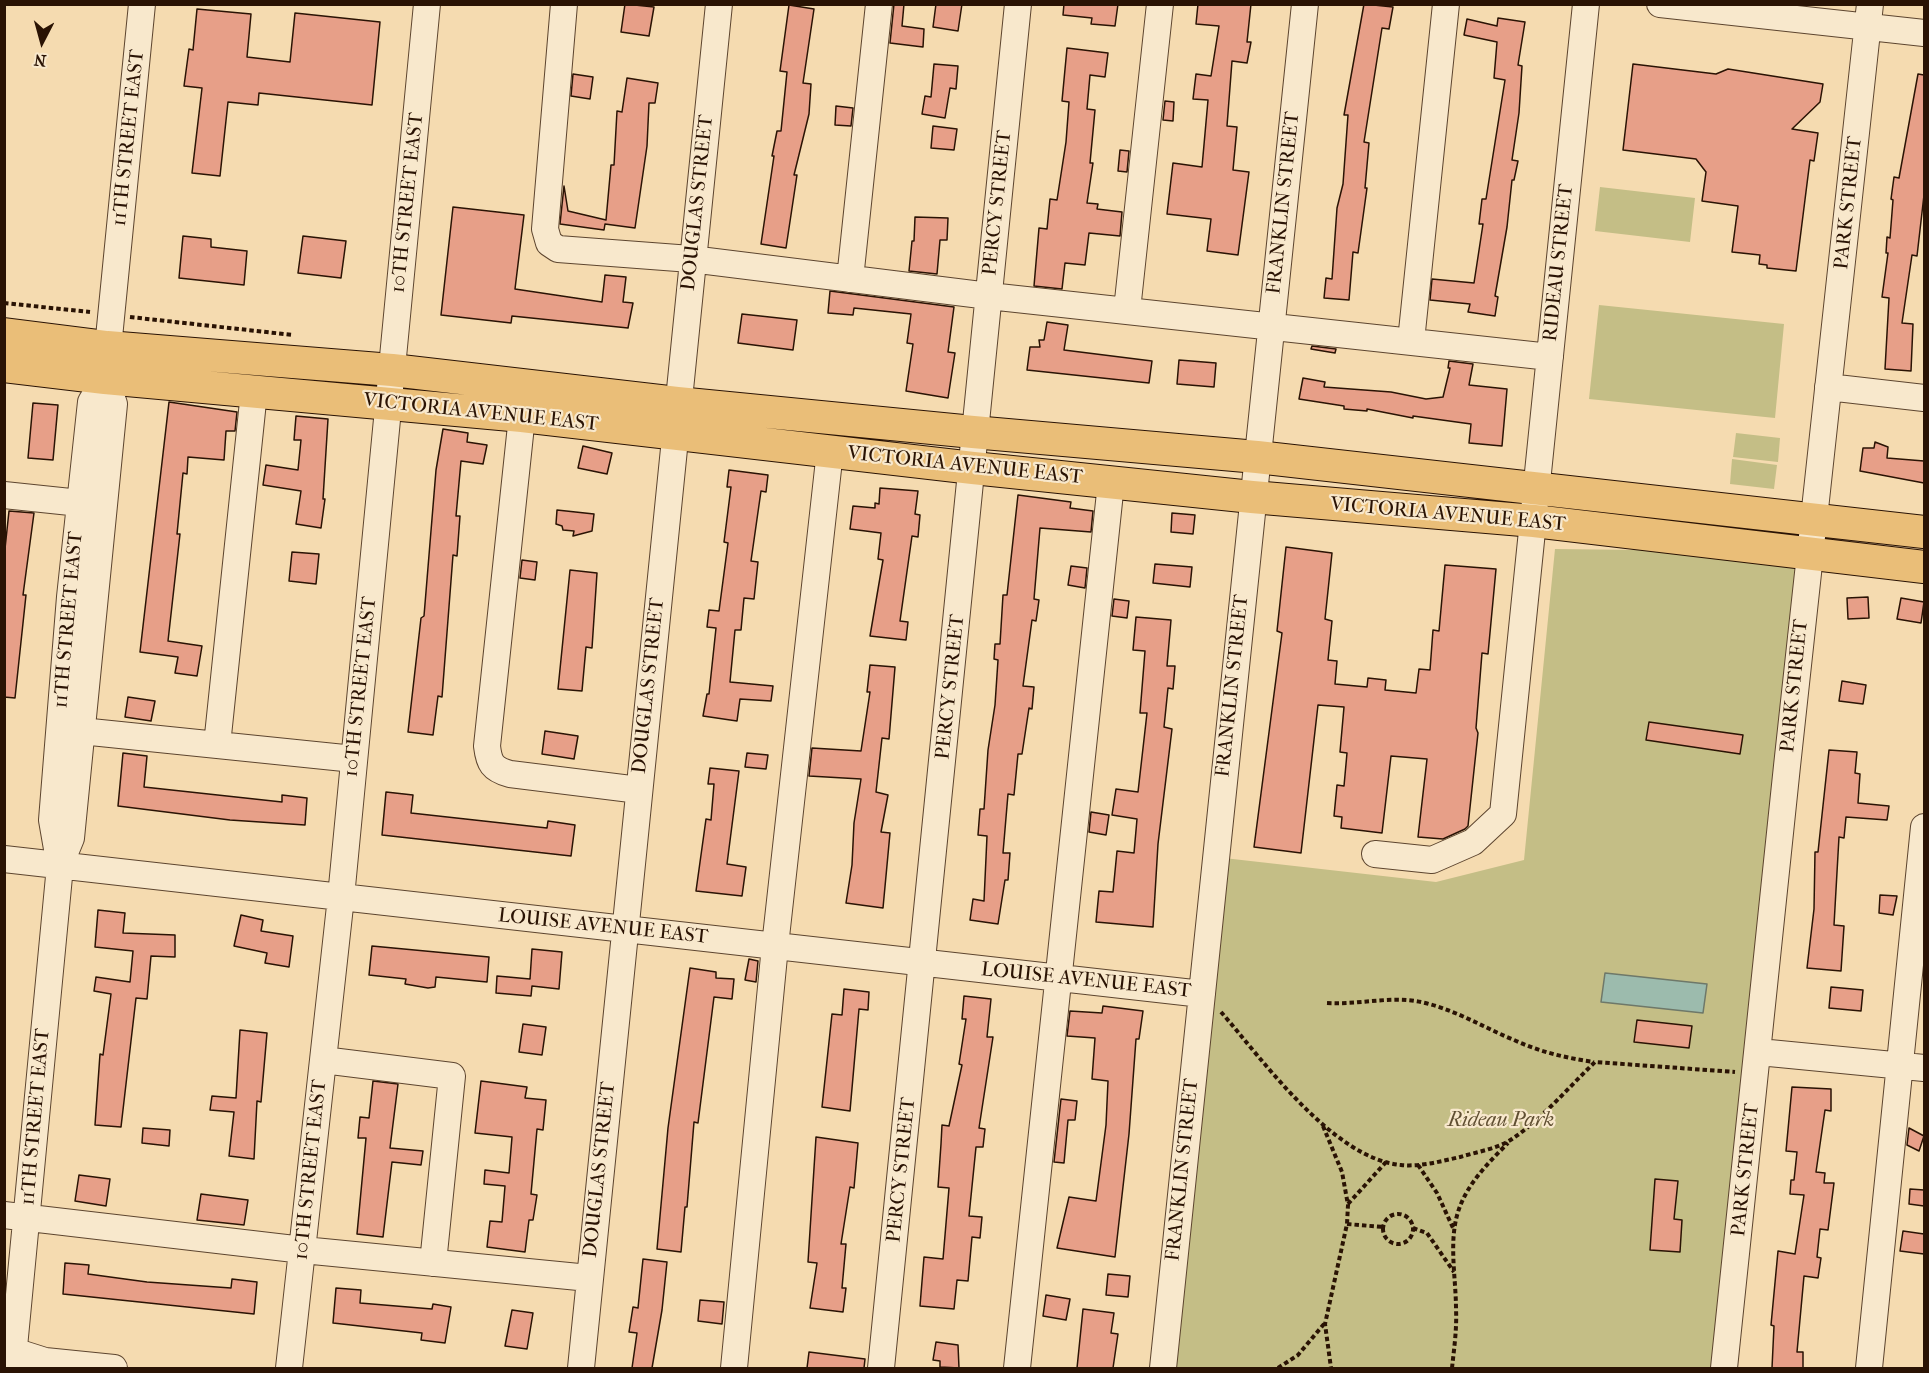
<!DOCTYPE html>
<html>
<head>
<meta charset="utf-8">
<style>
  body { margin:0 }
  #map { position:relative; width:1929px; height:1373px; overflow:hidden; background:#f5dbb0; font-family:"IM FELL French Canon",serif }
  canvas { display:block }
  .frame { position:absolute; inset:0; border:6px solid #2a1304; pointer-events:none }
  .north { position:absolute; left:12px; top:12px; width:60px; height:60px; -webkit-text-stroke:4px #f8e8cc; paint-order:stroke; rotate:186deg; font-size:16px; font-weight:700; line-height:24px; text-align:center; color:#2a1304 }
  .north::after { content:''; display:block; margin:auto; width:21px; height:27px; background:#2a1304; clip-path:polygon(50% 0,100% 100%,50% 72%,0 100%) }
</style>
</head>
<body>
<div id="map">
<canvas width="1929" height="1373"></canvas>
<div class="frame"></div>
<div class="north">N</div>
</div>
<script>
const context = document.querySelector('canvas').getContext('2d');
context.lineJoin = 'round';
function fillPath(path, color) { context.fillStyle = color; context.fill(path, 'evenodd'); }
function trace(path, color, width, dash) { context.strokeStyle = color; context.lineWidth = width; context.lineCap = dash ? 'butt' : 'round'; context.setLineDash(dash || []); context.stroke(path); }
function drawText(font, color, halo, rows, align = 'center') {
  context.font = font + ' "IM FELL French Canon",serif'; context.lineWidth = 4.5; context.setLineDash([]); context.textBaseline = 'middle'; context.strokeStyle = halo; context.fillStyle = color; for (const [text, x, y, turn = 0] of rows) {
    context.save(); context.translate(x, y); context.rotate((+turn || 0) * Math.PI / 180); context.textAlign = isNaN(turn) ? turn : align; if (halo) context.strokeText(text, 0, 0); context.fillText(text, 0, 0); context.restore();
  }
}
fillPath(new Path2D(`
  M1600,187L1695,198L1690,242L1595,231Z
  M1599,305L1784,324L1775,418L1589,399Z
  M1736,433L1780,438L1778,462L1733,457Z
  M1732,459L1777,465L1774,489L1730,484Z
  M1555,549L1810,552L1724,1368H1163L1215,857L1436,882L1524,860Z`), '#c4be86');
const water = new Path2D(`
  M1605,973L1707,984L1703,1013L1601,1002Z`);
fillPath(water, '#9cbbad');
trace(water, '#6e7869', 1.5);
const building = new Path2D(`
  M625,4L654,7L649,36L621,32Z
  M894,4H904L902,26L924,29L923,47L890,43Z
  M936,4H962L958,31L933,27Z
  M1064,4H1118L1115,26L1091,24L1092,18L1063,15Z
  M1198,4H1251L1247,42H1251L1247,63L1232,61L1227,126L1237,127L1233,170L1249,172L1238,255L1207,251L1211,219L1167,214L1173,163L1202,167L1208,100L1193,99L1196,74L1211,76L1219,26L1196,24Z
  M1364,4L1393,7L1389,29L1382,28L1364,142L1369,143L1365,188H1367L1358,253L1353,252L1349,300L1324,298L1326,278L1332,279L1337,208L1343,184L1348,115H1344Z
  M789,5L814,9L803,83L811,84L809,114L794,175H797L786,248L761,244L774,156H772L777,131H781L787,72L780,71Z
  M197,9L251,14L247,57L290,62L295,13L380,22L372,105L259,93L258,105L228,102L220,176L192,173L202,88L184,86L189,49L193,50Z
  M1498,18L1525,22L1518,65L1522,66L1519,113L1512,160L1518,161L1514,180H1512L1507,227L1495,296L1498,297L1495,316L1468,312L1470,304L1430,300L1432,279L1474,283L1483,224H1479L1482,199H1486L1505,80L1494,78L1497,42L1464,35L1467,19L1497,26Z
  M1067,48L1108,53L1105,77L1090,75L1087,109L1095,110L1090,163H1093L1087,203L1098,204L1097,209L1122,212L1120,236L1089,233L1085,265L1065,263L1062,289L1034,286L1039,228L1047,229L1050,199L1057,200L1066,142L1069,102L1062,101Z
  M934,64L958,66L956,89L950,88L945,118L922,114L925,96L931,97Z
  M1633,64L1716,74L1728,69L1823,84L1820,102L1792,129L1818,133L1814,161L1810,160L1796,271L1767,268V265L1759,264L1760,255L1732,252L1738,206L1702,201L1706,172L1696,159L1623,150Z
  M573,74L593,77L590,99L571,96Z
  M1918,74L1924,75V195L1917,256L1912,255L1902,323L1913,324L1911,371L1885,369L1889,298L1882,297L1888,253H1886L1887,237L1890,238L1893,200L1891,199L1894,177L1899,178Z
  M627,78L658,83L655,103H649L647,146L635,228L605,224L604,230L560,224L564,186L568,211L606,220L611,165H614L617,111L622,112Z
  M1165,101L1174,102L1173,121L1163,120Z
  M836,106L853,108L851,126L835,125Z
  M933,126L957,129L954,150L931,148Z
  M1120,150L1129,151L1127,172L1118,171Z
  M453,207L524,215L515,289L602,302L605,275L626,277L623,302L633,303L628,328L512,316L511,323L441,315Z
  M915,217L948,218L947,240H940L937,274L909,271L912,241H914Z
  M183,236L211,239V247L247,251L244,285L179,278Z
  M303,236L346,241L341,278L298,273Z
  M830,291L954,307L948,352L955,353L948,398L906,391L913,344L907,343L911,314L854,308L853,315L828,313Z
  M742,314L797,320L793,350L738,343Z
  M1047,322L1068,325L1064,350L1152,361L1149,383L1027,370L1030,347H1040L1039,340H1044Z
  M1312,346L1336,349L1335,353L1311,349Z
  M1179,360L1216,363L1214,387L1177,384Z
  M1449,361L1473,364L1469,385L1507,389L1502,446L1469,443L1471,424L1413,416V418L1367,409V411L1344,409V406L1299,399L1303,378L1325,382L1324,387L1391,392L1426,399L1443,397L1450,368H1448Z
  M169,402L237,412L235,431H226L224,460L188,457L187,474L183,473L177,534H180L168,641L202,646L197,676L175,673L178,657L140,652Z
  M33,403L58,405L53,460L28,458Z
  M296,416L328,419L323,499H325L321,528L296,524L301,491L263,485L266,465L298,470L301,440H294Z
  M443,429L468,433L467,442L487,445L483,464L461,461L456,516H460L457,556L453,555L442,697L438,696L433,735L408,732L421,618L424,616L436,470Z
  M1875,442L1888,447L1887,458L1924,461V483L1860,471L1863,448H1874Z
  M583,446L612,453L607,474L578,468Z
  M729,470L768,475L766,492L761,491L751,561L758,562L754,599L744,598L741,630H735L730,682L773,686L771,701L740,699L737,721L703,716L707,694H709L716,628L707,627L709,610L719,611L728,543L724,542L731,487H727Z
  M880,488L918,491L915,514L920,515L918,537L912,536L900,621L908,622L906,640L870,636L883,560L878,559L881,533L850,529L853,506L875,508V503L879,504Z
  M1018,495L1071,502L1070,508L1093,511L1091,532L1040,528L1034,599L1039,600L1036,621L1032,620L1023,686L1034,687L1032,709L1029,708L1022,754H1018L1014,795L1008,794L1003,853H1010L1008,880H1005L998,924L970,920L973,899L984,901L987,836L978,835L980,809H984L988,750L995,705L998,660L994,659L995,644H1000L1003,595H1007Z
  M557,510L594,514L592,531L573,536L574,531L563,530L562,526L556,524Z
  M9,511L34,513L23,595H26L15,698L4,697V558Z
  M1172,513L1195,515L1193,534L1171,532Z
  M1286,547L1332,553L1325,619L1332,621L1328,660L1337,661L1335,684L1367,687L1368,678L1386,680L1385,690L1416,693L1419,669L1430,670L1433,630L1439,631L1445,565L1496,569L1488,654L1482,653L1476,728L1478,733L1468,826L1465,829L1443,839L1418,837L1427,759L1391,756L1382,833L1341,828L1342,817L1334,816L1337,785L1344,786L1347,753L1340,752L1344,707L1318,705L1301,853L1254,847L1282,633L1277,631Z
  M292,552L319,554L316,584L289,581Z
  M522,560L537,562L535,580L520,578Z
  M1155,564L1192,567L1190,587L1153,583Z
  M1071,566L1087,568L1085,588L1068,585Z
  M570,570L597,573L592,648L586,647L582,691L558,689Z
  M1868,597L1869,618L1848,619L1847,598Z
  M1901,598L1924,602L1921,623L1897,619Z
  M1114,599L1129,601L1127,618L1112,616Z
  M1136,617L1171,620L1167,666H1175L1173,689L1168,688L1164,727L1172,729L1158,844L1153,927L1096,922L1099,891L1113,892L1117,851L1134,853L1137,819L1112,815L1116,789L1138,792L1147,713H1140L1145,651L1133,650Z
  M870,665L895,667L889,739L882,738L876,792L888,795L881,832L890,833L883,908L846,903L852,865L854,823L861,779L809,776L812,748L861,751L870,692H867Z
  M1842,681L1866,685L1863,704L1839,701Z
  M128,697L155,701L151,721L125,717Z
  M1649,722L1743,735L1740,754L1646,740Z
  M545,731L578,736L574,759L542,754Z
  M1829,750L1857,752L1855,773L1860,774L1858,803L1889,806L1887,820L1846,817L1844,838L1839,837L1834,925L1844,926L1841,971L1807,968L1814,909L1815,852H1818Z
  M123,753L147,756L144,787L282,802V795L307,798L305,825L230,820L118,806Z
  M747,753L768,755L766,769L745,767Z
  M710,768L739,771L727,864L746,867L742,896L696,891L706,819L711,820L714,784H708Z
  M386,792L413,795L411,813L547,828L548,821L575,825L571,856L382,835Z
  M1091,812L1109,815L1106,835L1089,832Z
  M1880,895L1897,896L1893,915L1879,913Z
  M98,910L125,913L123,933L175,935V957L151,956L147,999L136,998L121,1127L95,1125L100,1054L103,1055L111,994L94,991L96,977L130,982L133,951L95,947Z
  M241,915L263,920L261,931L293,936L289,967L265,963L267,953L234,946Z
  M372,946L489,957L487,982L436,977L435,987L428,988L405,984L406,979L369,975Z
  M532,949L562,952L559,989L532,986L531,996L496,993L497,976L530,979Z
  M749,959L758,961L756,982L745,980Z
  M690,968L716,972V978L734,979L732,999L714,997L698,1123L694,1122L687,1207H685L681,1252L657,1249L668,1128Z
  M1831,987L1863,990L1861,1011L1829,1008Z
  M844,989L869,992L868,1010L859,1009L850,1111L822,1107L832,1014L842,1015Z
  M964,996L991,999L987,1037H993L979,1128L985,1129L983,1147H976L969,1216L982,1217L980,1238L972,1237L968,1281L957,1280L954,1309L920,1306L924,1257L943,1259L949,1188L938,1187L941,1144L942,1125L949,1126L962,1065L959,1064L966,1019H962Z
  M1103,1006L1143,1011L1139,1039H1136L1129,1134L1115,1257L1057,1248L1069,1197L1096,1201L1106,1125L1108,1081L1092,1079L1095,1038L1067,1036L1070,1011L1102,1013Z
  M1637,1020L1692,1026L1689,1048L1634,1042Z
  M523,1024L546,1027L542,1055L519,1052Z
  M240,1030L267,1033L261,1102L257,1101L254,1159L229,1156L234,1112L210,1110L212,1096L236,1098Z
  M373,1081L398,1084L390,1148L423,1151L421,1165L392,1162L383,1237L357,1234L366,1138H358L360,1117L369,1118Z
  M481,1081L527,1087L525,1098L546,1100L543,1130L537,1129L531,1194L537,1195L533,1220H529L525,1252L487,1247L490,1221L502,1222L505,1186L484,1184L485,1170L509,1173L512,1137L475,1133Z
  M1792,1087L1831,1089V1111L1825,1110L1816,1172L1825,1173L1824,1183H1834L1828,1230L1820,1229L1817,1257L1821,1258L1818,1278L1804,1276L1797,1352H1803V1368H1772L1774,1326L1771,1325L1778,1251L1795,1254L1804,1195L1790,1194L1791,1180H1794L1797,1152L1786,1151Z
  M1061,1099L1077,1101L1075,1120H1068L1064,1163L1054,1162Z
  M143,1128L170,1130L169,1146L142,1143Z
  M1909,1128L1924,1136L1919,1151L1907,1145Z
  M816,1137L858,1143L854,1188L850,1187L841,1244H846L842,1288H846L843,1312L810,1308L817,1263L808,1262Z
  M79,1175L110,1179L106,1206L75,1201Z
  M1655,1179L1678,1181L1674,1219L1682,1220L1680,1252L1650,1250Z
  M1910,1189L1924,1190V1206L1909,1204Z
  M201,1194L248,1200L244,1225L197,1220Z
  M1903,1231L1924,1234V1254L1900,1251Z
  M643,1259L667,1262L662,1310L652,1368H632L637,1333L629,1332L633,1307L638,1308Z
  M65,1263L89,1265L88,1274L147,1282L231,1288L232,1279L257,1282L254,1314L63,1294Z
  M1108,1274L1130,1276L1128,1297L1106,1295Z
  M336,1288L361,1290L360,1303L432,1309L433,1304L451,1307L445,1343L421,1340L422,1333L333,1323Z
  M1046,1295L1070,1299L1066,1320L1043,1316Z
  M700,1300L724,1302L722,1324L698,1321Z
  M1083,1309L1114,1313L1111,1333L1118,1334L1113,1368H1077Z
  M512,1310L533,1313L527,1349L505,1346Z
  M936,1342L958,1345L959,1368L940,1367V1361L933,1360Z
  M809,1352L865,1359L864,1368H807Z`);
fillPath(building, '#e79f88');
trace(building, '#2a1304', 1.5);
const minor = new Path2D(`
  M564,4L545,229L549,243L558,249L691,259L989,296L1550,357
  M1660,4L1924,33
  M850,279L879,4
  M1127,310L1160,4
  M1411,341L1446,4
  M1828,387L1924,398
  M522,416L487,746C489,763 492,769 510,774L639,790
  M4,495L80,503
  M81,731L354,759
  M217,745L254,392
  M1375,854L1432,860L1473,842L1503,814L1586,4
  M4,859L1202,994
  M62,860L71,838L114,404L105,378L142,4
  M1759,1052L1924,1068
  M323,1060L452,1076L433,1263
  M4,1215L303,1250L589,1278
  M4,1348L45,1361L114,1368
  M12,1368L60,866L52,820L70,597L91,402L105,378
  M289,1368L341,897L427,4
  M581,1368L719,4
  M734,1368L775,946L830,451
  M881,1368L1018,4
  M1017,1368L1111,483
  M1163,1368L1305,4
  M1724,1368L1787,766L1870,4
  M1869,1368L1924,827`);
const major = new Path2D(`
  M4,334L107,347L392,370L677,403L973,432L1257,457L1924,532
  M4,366L105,378L522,416L973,468L1252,497L1534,521L1924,567`);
trace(minor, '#5d452f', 28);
trace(major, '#2a1304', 34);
trace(new Path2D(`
  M4,303L90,312
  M130,317L293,335
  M1327,1003C1363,1005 1394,994 1429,1004C1459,1012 1485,1028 1514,1040C1540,1052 1566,1058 1594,1062
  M1221,1012C1263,1060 1333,1159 1401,1165C1420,1167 1442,1161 1460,1157C1476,1152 1497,1149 1512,1139C1543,1118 1568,1088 1595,1062L1735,1072
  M1323,1126L1342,1172L1348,1205L1347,1224L1325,1324L1331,1368
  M1418,1165L1437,1193L1454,1230
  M1348,1204L1386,1162
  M1383 1229a15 15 0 1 1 30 0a15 15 0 1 1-30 0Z
  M1347,1224L1383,1227
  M1413,1228L1427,1233L1454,1272
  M1278,1368L1298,1355L1324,1324
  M1452,1368C1454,1349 1457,1329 1456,1309C1456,1277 1448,1240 1459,1209C1468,1183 1489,1162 1508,1143`), '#2a1304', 4, [4.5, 3]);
trace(minor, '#f8e8cc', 26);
trace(major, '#eabe78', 32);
drawText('20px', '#2a1304', '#f8e8cc', [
  ["11TH STREET EAST",129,138,-84],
  ["10TH STREET EAST",408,203,-84],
  ["DOUGLAS STREET",698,203,-84],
  ["PERCY STREET",998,203,-84],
  ["FRANKLIN STREET",1284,203,-84],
  ["PARK STREET",1849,203,-84],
  ["RIDEAU STREET",1559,263,-84],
  ["VICTORIA AVENUE EAST",481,413,6],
  ["VICTORIA AVENUE EAST",965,466,6],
  ["VICTORIA AVENUE EAST",1448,515,5],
  ["11TH STREET EAST",69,620,-85],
  ["DOUGLAS STREET",649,686,-84],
  ["FRANKLIN STREET",1233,686,-84],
  ["PARK STREET",1795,686,-84],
  ["10TH STREET EAST",361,687,-84],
  ["PERCY STREET",951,687,-84],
  ["LOUISE AVENUE EAST",603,927,6],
  ["LOUISE AVENUE EAST",1086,981,6],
  ["11TH STREET EAST",36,1117,-85],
  ["10TH STREET EAST",311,1170,-84],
  ["DOUGLAS STREET",600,1170,-84],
  ["PERCY STREET",902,1170,-84],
  ["FRANKLIN STREET",1183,1170,-84],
  ["PARK STREET",1746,1170,-84]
]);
drawText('italic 20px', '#604f32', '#f8e8cc', [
  ["Rideau Park",1501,1121]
]);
</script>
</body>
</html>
